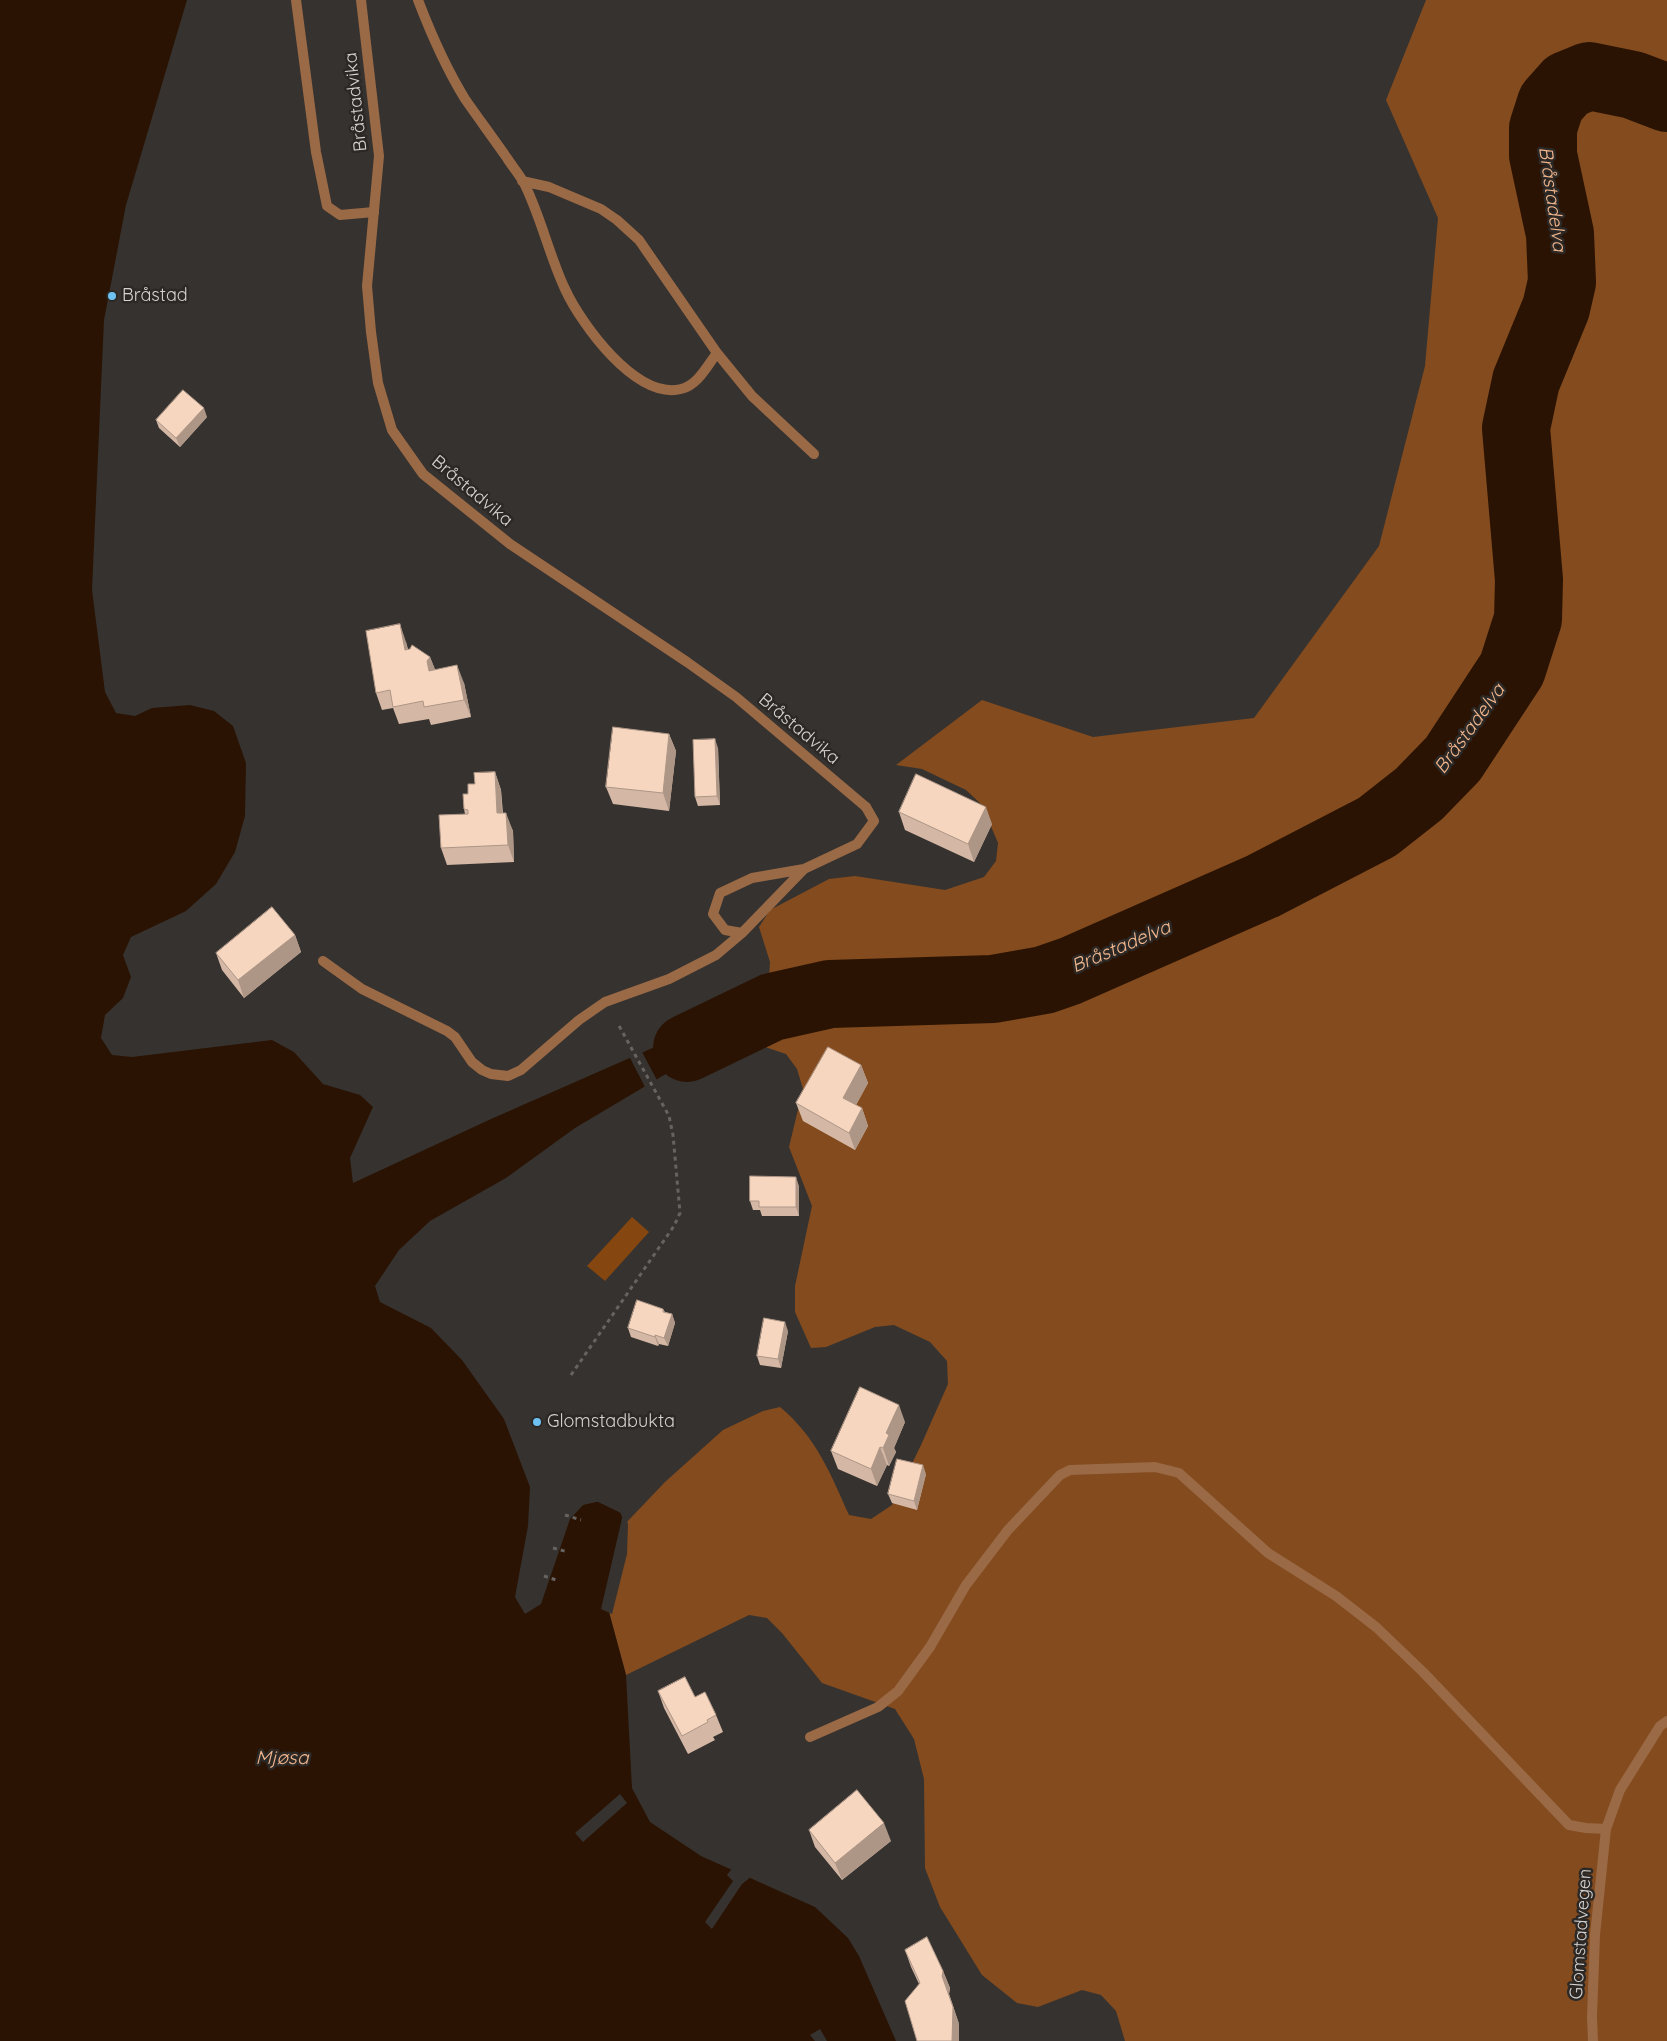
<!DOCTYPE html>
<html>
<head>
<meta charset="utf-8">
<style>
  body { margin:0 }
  canvas { display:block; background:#36322f }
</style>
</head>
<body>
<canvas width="1667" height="2041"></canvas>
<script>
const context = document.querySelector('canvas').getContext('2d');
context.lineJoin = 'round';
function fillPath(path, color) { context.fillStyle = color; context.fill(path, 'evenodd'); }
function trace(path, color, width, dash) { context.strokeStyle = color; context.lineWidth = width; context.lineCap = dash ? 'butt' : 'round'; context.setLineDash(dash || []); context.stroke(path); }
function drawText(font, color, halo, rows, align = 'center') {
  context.font = font + ' Quicksand,sans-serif'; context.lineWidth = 5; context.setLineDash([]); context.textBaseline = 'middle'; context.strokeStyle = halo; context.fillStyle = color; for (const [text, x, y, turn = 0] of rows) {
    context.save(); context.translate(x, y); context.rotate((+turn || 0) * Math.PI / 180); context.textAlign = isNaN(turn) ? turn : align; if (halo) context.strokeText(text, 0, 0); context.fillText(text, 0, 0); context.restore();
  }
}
fillPath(new Path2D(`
  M632,1217L649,1232L605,1281L587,1266Z`), '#85470f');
fillPath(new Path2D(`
  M1426,0H1667V2041H1125L1116,2011L1101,1995L1082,1990L1038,2007L1017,2003L982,1975L940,1907L925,1868L924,1779L914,1739L895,1709L822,1683L782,1633L767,1618L749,1615L626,1675L609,1612L625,1524L665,1482L723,1430L763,1411L780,1407C817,1438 830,1473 849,1515L871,1519L892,1505L921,1445L948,1384L947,1361L930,1342L894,1325L875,1327L826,1347L811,1348L795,1312V1286L812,1206L789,1147L803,1089L797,1069L786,1054L765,1047L696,1056L687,1048L682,1035L740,1006L769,979L770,962L759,927L770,910L829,879L855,876L945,890L984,877L996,861L998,843L982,805L966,790L922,769L896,765L982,700L1093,737L1254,718L1379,546L1425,366L1438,218L1386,100Z`), '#834b1e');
fillPath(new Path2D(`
  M0,0H187L126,205L104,320L92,590L105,692L116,713L135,716L152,708L190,705L214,711L233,726L246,763L245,816L235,852L216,884L186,911L131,937L123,955L131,977L123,998L105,1015L101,1038L112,1055L132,1057L272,1040L294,1052L323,1084L360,1095L373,1107L350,1158L353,1183L491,1119L682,1035L687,1048L696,1056L575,1128L506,1178L430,1221L399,1250L375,1286L380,1302L431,1328L462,1360L504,1419L530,1487L528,1526L515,1597L525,1614L541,1604L570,1519L583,1505L605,1500L620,1512L625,1524L609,1612L626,1675L632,1788L650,1822L701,1856L815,1907L848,1938L859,1956L896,2041H0Z`), '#2a1302');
fillPath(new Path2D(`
  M641,1050L658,1082L646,1089L629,1056Z
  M605,1498L622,1510L628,1524L627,1554L612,1614L601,1609L623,1514L594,1500Z
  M620,1794L627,1803L583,1842L575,1833Z
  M733,1867L752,1876L742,1884L712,1929L705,1922L733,1881L727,1875Z
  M820,2029L827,2041H815L810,2035Z`), '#36322f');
trace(new Path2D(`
  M687,1048L772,1007L830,994L993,989L1044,980L1070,971L1263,886L1377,827L1419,794L1453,759L1512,669L1528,619L1529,580L1516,428L1526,381L1556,308L1562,282L1560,234L1543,155V128L1551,103L1567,85L1589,76L1633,85L1667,98`), '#2a1302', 68);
trace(new Path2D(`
  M571,1375L674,1226L680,1213L673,1135L669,1116L618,1024
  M565,1515L581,1520
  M553,1548L568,1552
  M544,1576L559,1581`), '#666360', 3, [4, 4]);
trace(new Path2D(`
  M296,0L316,152L327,206L340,215L374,212
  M418,0C431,34 446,68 465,99C479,119 493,138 507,158C512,166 519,174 524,183C541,217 549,255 565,289C581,324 636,400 681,389C698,385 707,366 717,353
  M522,181L549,187L601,209L617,220L639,240L717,353L752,396L814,454
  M742,933L725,930L713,914L720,893L752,878L804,869
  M323,961L362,989L447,1031L455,1037L472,1062L482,1070L491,1074L508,1076L521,1070L579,1020L605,1002L669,979L716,955L742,933L804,869L857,844L874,821L866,807
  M810,1737L878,1707L898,1691L930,1647L966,1585L1008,1530L1060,1475L1070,1470L1155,1467L1179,1473L1268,1553L1336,1596L1376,1627L1423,1672L1569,1825L1586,1828L1606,1829`), '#9a6945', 10);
trace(new Path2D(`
  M361,0L379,156L367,286L371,332L378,383L392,430L423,474L510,544L687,662L736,697L866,807
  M1593,2041L1592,2017L1595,1935L1606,1829L1620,1790L1660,1726L1667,1721`), '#9a6945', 10);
fillPath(new Path2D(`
  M207,417L180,447L159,428L156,420Z
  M406,642L408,649H410L430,657L435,670L464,683L471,717L431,725L429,719L399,724L393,708L382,710L376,693Z
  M669,734L676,751L669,811L613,804L606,787Z
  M718,748L720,805L698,806L695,797Z
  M495,772L501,790L503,813L513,831L514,862L447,865L441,848L465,814L464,809L468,794L475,784Z
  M899,812L992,824L974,862L905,830Z
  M295,935L301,952L244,998L222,970L216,953Z
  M861,1065L868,1083L856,1105L862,1108L868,1126L855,1150L803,1121L796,1103Z
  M799,1186V1216H762L760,1210H753L750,1201Z
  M663,1309L665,1312L672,1314L675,1323L668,1346L659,1344L658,1346L631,1337L628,1328Z
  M788,1331L781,1368L760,1365L757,1356Z
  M905,1422L894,1448L896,1452L889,1466L887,1465L877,1486L838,1469L831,1451Z
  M926,1474L917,1510L892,1503L888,1494Z
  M658,1691L695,1697L716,1715L723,1732L713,1737L715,1740L688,1754L664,1708Z
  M809,1830L891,1841L842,1880L815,1847Z
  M905,1950L943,1971L950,1988L949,1994L959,2024L919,1984L911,1967Z`), '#d4b8a5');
fillPath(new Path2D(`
  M204,408L207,417L180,447L176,438Z
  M400,624L406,642L411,667L405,650Z
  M430,657L437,674L429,671L427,661Z
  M457,665L464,683L471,717L464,700Z
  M669,734L676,751L669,811L663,793Z
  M715,739L718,748L720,805L717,796Z
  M495,772L501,790L503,831L497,813Z
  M986,807L992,824L974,862L968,844Z
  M506,813L513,831L514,862L508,845Z
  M295,935L301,952L244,998L238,980Z
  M861,1065L868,1083L850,1116L843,1098Z
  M862,1108L868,1126L855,1150L849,1133Z
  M796,1177L799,1186V1216L796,1207Z
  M672,1314L675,1323L668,1346L664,1338Z
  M785,1322L788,1331L781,1368L778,1359Z
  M655,1335L659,1344L658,1346L655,1337Z
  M899,1405L905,1422L894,1448L896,1452L889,1466L883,1448L886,1433Z
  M880,1447L887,1465L877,1486L871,1469Z
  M923,1465L926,1474L917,1510L914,1501Z
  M884,1823L891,1841L842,1880L835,1863Z
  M943,1971L950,1988L949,1994L959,2024V2041H952L942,1976Z`), '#ad9686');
const building = new Path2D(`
  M183,390L204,408L176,438L156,420Z
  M400,624L405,650L410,649L412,645L430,657L427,661L429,671L457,665L464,700L424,707L423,701L393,707L390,690L376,693L366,631Z
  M613,727L669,734L663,793L606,787Z
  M715,739L717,796L695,797L693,740Z
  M495,772L497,813H506L508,845L441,848L439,815L468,814V810L464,809L463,794H468V784H475L474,773Z
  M916,774L986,807L968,844L899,812Z
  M272,907L295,935L238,980L216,953Z
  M828,1047L861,1065L843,1098L862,1108L849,1133L796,1103Z
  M750,1176L796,1177V1207H759V1201H750Z
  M637,1300L663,1309V1312L672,1314L664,1338L655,1335V1337L628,1328Z
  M764,1318L785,1322L778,1359L757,1356Z
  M860,1387L899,1405L886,1433L889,1435L883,1448L880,1447L871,1469L831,1451Z
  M897,1459L923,1465L914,1501L888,1494Z
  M685,1677L695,1697L705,1692L716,1715L707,1720L708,1722L682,1736L658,1691Z
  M857,1790L884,1823L835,1863L809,1830Z
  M927,1937L943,1971L942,1976L953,2007L952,2041H917L905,2001L920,1983L905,1950Z`);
fillPath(building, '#f7d6c0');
trace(building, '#ad9686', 1);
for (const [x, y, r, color] of [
  [112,296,5,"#6ec2f3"],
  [537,1422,5,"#6ec2f3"]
]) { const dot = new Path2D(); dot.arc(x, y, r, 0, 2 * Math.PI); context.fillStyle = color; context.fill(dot); trace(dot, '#2c2825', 2); }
drawText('18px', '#d5d3d1', '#2c2825', [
  ["Bråstadvika",356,102,-96],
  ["Bråstadvika",472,491,40],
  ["Bråstadvika",799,729,40],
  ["Glomstadvegen",1581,1934,-86]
]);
drawText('18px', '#d5d3d1', '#2c2825', [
  ["Bråstad",122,296],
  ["Glomstadbukta",547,1422]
], 'left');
drawText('italic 19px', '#f3b78d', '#2c2825', [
  ["Bråstadelva",1552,199,82],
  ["Bråstadelva",1470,729,-54],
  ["Bråstadelva",1121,947,-23],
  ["Mjøsa",282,1758]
]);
</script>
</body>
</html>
